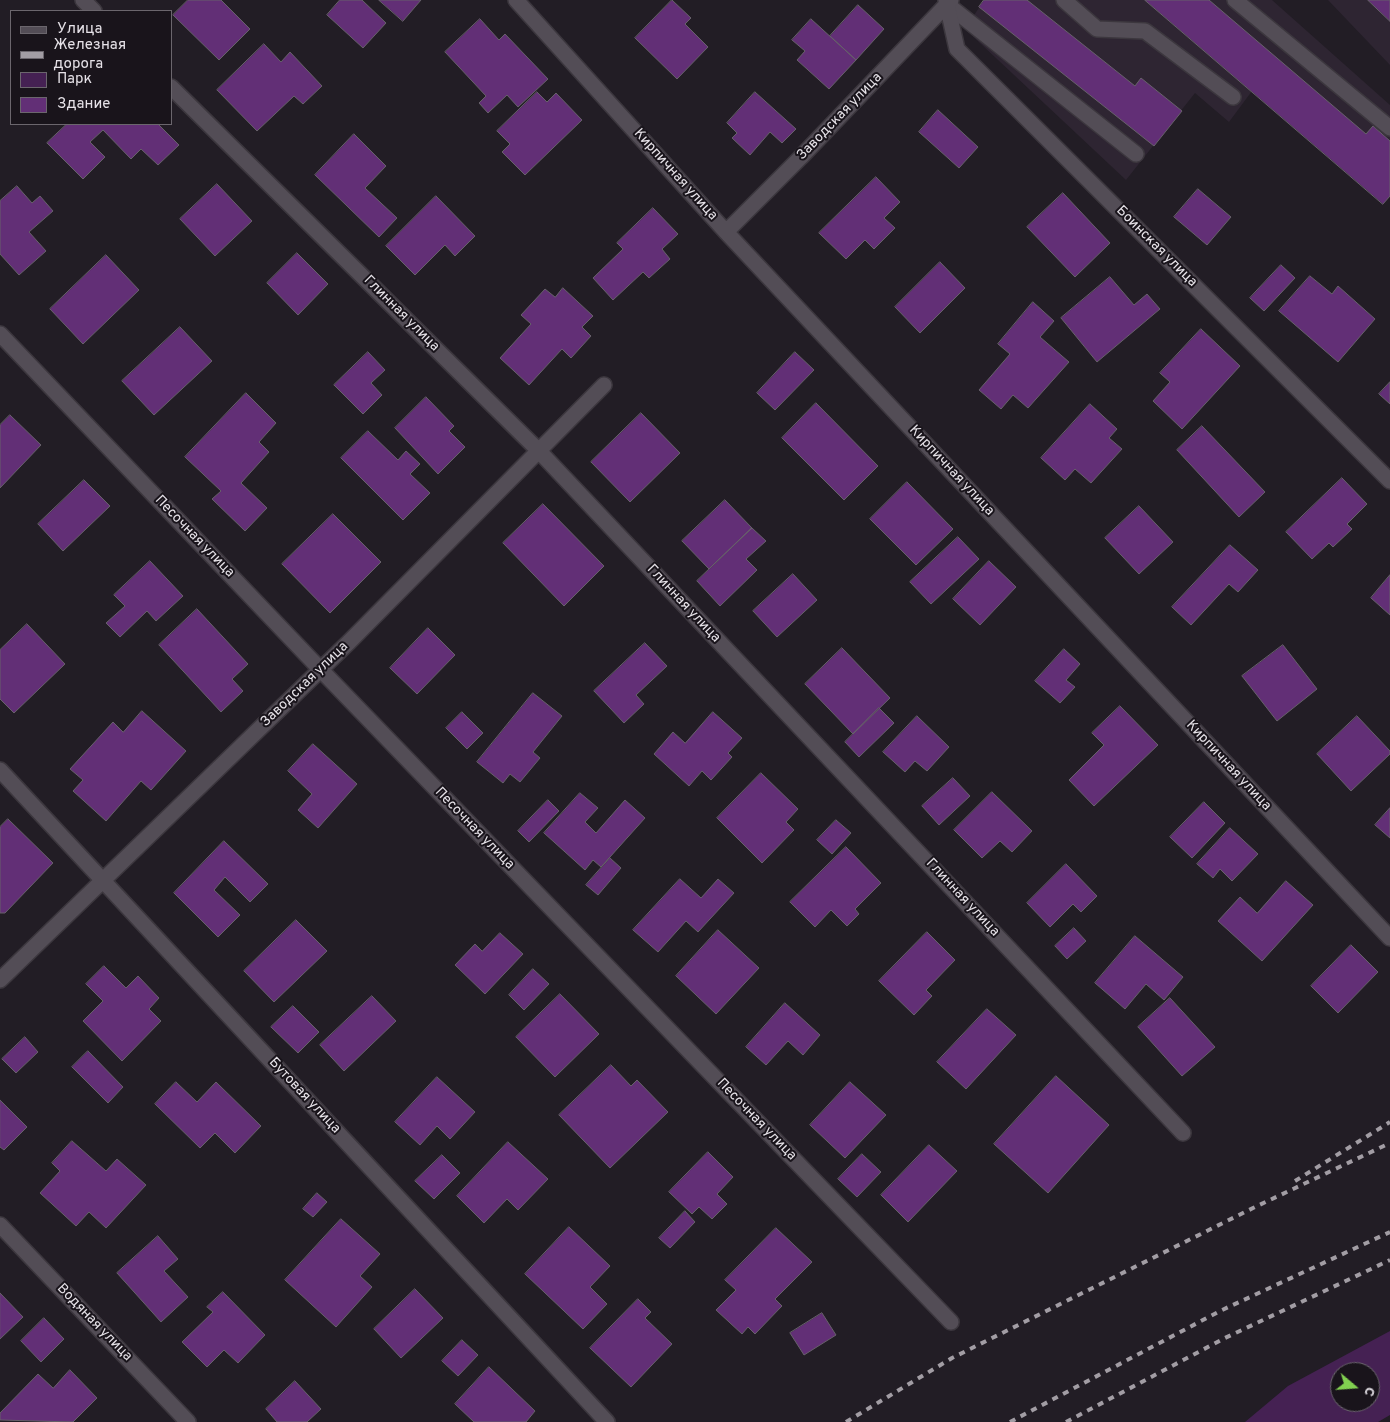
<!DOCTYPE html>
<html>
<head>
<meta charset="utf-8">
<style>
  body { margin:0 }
  #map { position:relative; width:1390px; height:1422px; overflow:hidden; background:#221d25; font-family:Overpass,sans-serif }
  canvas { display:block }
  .legend { position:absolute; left:10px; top:10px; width:162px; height:115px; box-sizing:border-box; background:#19141b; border:1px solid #6b666d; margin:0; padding:6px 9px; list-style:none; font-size:15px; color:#e6e2e8 }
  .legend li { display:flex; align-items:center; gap:10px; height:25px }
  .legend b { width:25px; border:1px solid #6b666d }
  .north { position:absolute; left:1330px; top:1362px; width:50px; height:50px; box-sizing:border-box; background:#19141b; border:1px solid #6b666d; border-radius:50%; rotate:108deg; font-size:14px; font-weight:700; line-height:20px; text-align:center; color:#e6e2e8 }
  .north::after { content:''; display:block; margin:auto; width:18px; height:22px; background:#81d050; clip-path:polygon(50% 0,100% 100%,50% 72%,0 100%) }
</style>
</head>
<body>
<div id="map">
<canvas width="1390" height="1422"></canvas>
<ul class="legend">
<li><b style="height:6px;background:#534d56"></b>Улица</li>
<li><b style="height:6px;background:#a29da4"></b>Железная дорога</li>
<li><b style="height:14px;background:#452153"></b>Парк</li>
<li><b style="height:14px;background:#622f76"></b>Здание</li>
</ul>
<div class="north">С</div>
</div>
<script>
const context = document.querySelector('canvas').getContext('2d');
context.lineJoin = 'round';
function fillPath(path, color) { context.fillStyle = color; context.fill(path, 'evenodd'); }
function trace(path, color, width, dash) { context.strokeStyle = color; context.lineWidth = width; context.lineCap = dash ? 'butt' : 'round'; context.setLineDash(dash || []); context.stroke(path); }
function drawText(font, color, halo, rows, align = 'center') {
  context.font = font + ' Overpass,sans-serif'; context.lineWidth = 4; context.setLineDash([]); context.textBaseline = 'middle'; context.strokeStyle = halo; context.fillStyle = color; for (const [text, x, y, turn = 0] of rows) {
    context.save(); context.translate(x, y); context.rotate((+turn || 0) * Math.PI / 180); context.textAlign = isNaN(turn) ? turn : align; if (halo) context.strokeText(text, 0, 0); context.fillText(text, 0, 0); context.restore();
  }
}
fillPath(new Path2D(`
  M984,0H1272L1390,105V196L1252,91L1229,122L1195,93L1126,180L965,29Z
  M1328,0H1390V65Z`), '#2e2532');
fillPath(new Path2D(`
  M1390,1331V1415L1378,1422H1245L1288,1386ZM1340,1372H1370V1402H1340Z`), '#452153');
const building = new Path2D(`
  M188,0H221L250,29L219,60L173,15Z
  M340,0H362L386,23L363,48L327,15Z
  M379,0H421L403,21Z
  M672,0L691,18L685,24L708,47L677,79L635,38Z
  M984,0H1027L1135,86L1141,78L1182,111L1154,146L979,7Z
  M1145,0H1209L1366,134L1373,126L1390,141V196L1383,204Z
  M1368,0H1390V21Z
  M858,5L884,29L856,60L830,36Z
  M480,19L499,40L505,34L548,79L518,107L507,95L488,113L479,103L486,96L445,52Z
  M811,19L856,60L829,89L797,60L805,51L792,40Z
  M264,44L281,62L290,52L322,86L303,104L294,96L257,131L217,90Z
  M537,92L547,102L556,93L582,120L525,175L502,152L510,144L497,131Z
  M755,92L796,129L782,143L770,132L750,155L732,138L737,133L727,123Z
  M938,110L978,147L959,168L919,132Z
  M67,124H158L179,145L158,165L141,149L131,159L103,130L90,142L105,157L83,179L47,143Z
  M354,134L386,166L365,188L397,218L379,237L315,175Z
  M876,177L900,202L884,218L895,228L874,249L865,240L846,259L819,233Z
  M217,184L252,221L215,256L180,219Z
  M17,186L32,203L40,196L53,211L29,232L46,251L19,275L0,254V201Z
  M1198,189L1231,217L1207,245L1174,217Z
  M1063,193L1110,243L1075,277L1027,227Z
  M436,196L475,236L455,256L445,245L415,275L386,246Z
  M653,208L678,234L662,249L670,259L649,278L643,272L613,300L593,278L623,249L617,243Z
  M297,253L328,284L298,315L267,283Z
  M106,255L139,290L83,344L50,309Z
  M940,262L965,288L920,333L895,307Z
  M1281,265L1295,278L1264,311L1250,298Z
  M1310,276L1332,294L1338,286L1375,319L1338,362L1279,311Z
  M1110,277L1134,305L1147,294L1160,309L1097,362L1061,318Z
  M563,288L593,316L582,327L591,336L571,358L562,349L529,385L500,358L531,324L521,315L545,289L555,297Z
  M1033,302L1054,321L1040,337L1069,362L1028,408L1013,395L1001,409L979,390L1010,354L998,344Z
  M180,327L212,361L154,415L122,381Z
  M1201,329L1240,366L1182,429L1153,401L1170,382L1160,373Z
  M368,352L385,370L371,383L382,395L363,414L334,385Z
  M795,352L814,370L775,410L757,393Z
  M1390,382V404L1379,394Z
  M246,393L276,423L259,442L269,452L241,483L267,508L245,531L212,499L221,491L185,457Z
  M426,397L454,426L449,431L465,447L438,474L395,428Z
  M816,403L878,466L844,500L782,438Z
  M1090,404L1117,429L1109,438L1122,449L1091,483L1075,469L1065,480L1041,458Z
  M641,413L680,453L630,502L591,462Z
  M10,415L41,445L0,488V425Z
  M1202,426L1265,492L1239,517L1177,450Z
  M368,431L398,460L406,451L420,464L410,474L430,493L403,520L341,458Z
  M1342,478L1367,504L1347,524L1352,529L1333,547L1329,543L1312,559L1286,532Z
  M84,480L110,506L63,551L38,524Z
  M907,482L953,529L916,565L870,519Z
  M725,500L752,528L709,569L682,541Z
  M543,504L604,566L564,606L503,543Z
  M1139,506L1173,542L1139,574L1105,538Z
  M333,514L381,562L330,613L282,564Z
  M752,528L766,541L746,559L757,570L720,606L697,581Z
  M958,537L979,559L931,604L910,582Z
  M1230,545L1258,570L1238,592L1229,584L1191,625L1172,607Z
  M150,561L183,596L156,621L147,611L120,637L106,623L125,606L114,595Z
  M989,561L1016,587L980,625L953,599Z
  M793,574L817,600L777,637L753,611Z
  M1390,575V615L1371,598Z
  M197,609L248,664L232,679L243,691L221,712L159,645Z
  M27,624L65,664L14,713L0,699V650Z
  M428,628L455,655L417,694L390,668Z
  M645,643L667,666L636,695L644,704L624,723L594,691Z
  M1283,645L1317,689L1277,721L1242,676Z
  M842,648L890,698L853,734L805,684Z
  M1064,649L1080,664L1066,680L1075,687L1060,703L1035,681Z
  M533,693L562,716L533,752L540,758L520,782L510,774L503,783L477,762Z
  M1120,706L1158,745L1094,806L1069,780L1104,745L1092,733Z
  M879,708L894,723L859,757L845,742Z
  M142,711L186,751L151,790L141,781L106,821L73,791L83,780L70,769L113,722L123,732Z
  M462,712L483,733L467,749L446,728Z
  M713,712L742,738L728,753L732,757L711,780L702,771L689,786L654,754L673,732L685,743Z
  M917,716L949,747L927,771L915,761L905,772L883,752Z
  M1357,716L1390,751V754L1351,791L1317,754Z
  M313,744L357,784L318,828L298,810L312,794L288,771Z
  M761,773L798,809L786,822L794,830L762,863L717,818Z
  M953,778L970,796L939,825L922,806Z
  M992,792L1032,831L1012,852L1000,841L982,858L954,830Z
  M580,793L598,808L585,822L596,833L625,800L645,818L601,867L593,860L585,870L544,833Z
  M548,800L559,811L529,842L518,831Z
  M1204,802L1225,823L1192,858L1170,837Z
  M1390,808V838L1375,825Z
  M8,819L53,863L5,913H0V827Z
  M836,820L851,833L832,854L817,840Z
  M1230,828L1258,854L1232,881L1220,869L1213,878L1197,864Z
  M224,841L268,884L250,902L225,877L214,890L240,915L218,937L174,893Z
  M846,847L881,883L855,909L859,914L847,926L831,910L815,927L790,902Z
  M610,858L621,868L598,895L586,885Z
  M1066,864L1097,896L1081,912L1073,904L1050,927L1027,903Z
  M680,879L701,898L718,879L734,893L698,932L686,921L658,952L633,930Z
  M1286,881L1313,905L1262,961L1218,921L1240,897L1257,913Z
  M296,920L327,951L274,1002L244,971Z
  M1074,928L1086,941L1067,959L1055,946Z
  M718,930L759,968L716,1014L676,976Z
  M927,932L955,960L926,990L932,996L914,1015L879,981Z
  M500,933L523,954L485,994L455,965L475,944L482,951Z
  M1135,936L1183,977L1164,1000L1146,984L1125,1009L1095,983Z
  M1351,945L1378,972L1338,1013L1311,986Z
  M104,966L126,988L138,976L159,998L149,1009L161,1021L122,1061L83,1021L103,1001L86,984Z
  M533,969L549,984L524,1010L509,995Z
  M560,994L599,1034L555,1077L516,1037Z
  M372,996L396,1021L344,1071L320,1045Z
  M1170,998L1215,1047L1182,1076L1138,1027Z
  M785,1003L820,1035L803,1055L788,1041L766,1065L746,1047Z
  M293,1006L319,1032L298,1053L271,1027Z
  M987,1009L1016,1035L966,1089L937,1062Z
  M25,1037L38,1052L16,1073L2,1059Z
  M88,1051L123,1087L108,1103L72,1067Z
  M611,1065L631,1086L637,1080L668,1112L610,1168L559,1115Z
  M1056,1076L1109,1125L1048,1193L994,1144Z
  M437,1077L475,1112L450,1139L437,1126L420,1145L395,1122Z
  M176,1082L197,1102L216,1082L261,1126L235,1153L215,1133L200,1148L155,1104Z
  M850,1082L886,1115L845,1158L810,1125Z
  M0,1100L27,1127L4,1150L0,1147Z
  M72,1141L106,1171L117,1159L146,1185L106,1228L89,1212L76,1226L40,1193L60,1171L52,1163Z
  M508,1142L548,1179L518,1210L507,1199L484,1223L457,1196Z
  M929,1145L957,1171L908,1222L881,1195Z
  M708,1152L733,1177L717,1194L727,1204L712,1219L699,1207L692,1214L669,1192Z
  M862,1154L881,1172L857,1197L838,1179Z
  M442,1155L460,1173L434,1199L415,1181Z
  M317,1193L327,1202L313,1217L303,1209Z
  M685,1211L695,1222L670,1248L659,1238Z
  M341,1219L380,1254L360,1276L372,1287L336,1327L285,1280Z
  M569,1227L610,1266L590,1287L607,1304L583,1329L525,1274Z
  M776,1228L812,1262L775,1299L782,1306L755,1334L748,1327L742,1334L716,1310L736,1290L725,1280Z
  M158,1236L178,1259L164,1271L188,1297L161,1322L117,1273Z
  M415,1289L443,1318L401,1358L374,1329Z
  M223,1292L265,1335L238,1363L224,1350L207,1367L182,1342L213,1312L207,1307Z
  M0,1293L23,1317L0,1339Z
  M638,1299L651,1312L645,1318L672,1344L631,1387L590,1348Z
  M822,1313L836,1335L804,1355L790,1333Z
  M44,1318L64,1339L41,1362L21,1341Z
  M462,1340L478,1355L458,1376L442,1361Z
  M489,1367L535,1411L526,1422H474L455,1404Z
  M70,1370L97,1398L73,1422L0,1420V1413L38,1374L53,1388Z
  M295,1381L321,1409L307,1422H277L266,1409Z`);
fillPath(building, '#622f76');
trace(building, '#67616a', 1);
const lane = new Path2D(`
  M1064,0L1097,29L1145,31L1233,97
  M948,5L1136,154`);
const street = new Path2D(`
  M83,0L94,11
  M516,0L726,232L1390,938
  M946,0L957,49L1390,481
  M1235,0L1390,128
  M171,87L538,450L1183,1133
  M726,232L801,157L951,0
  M0,334L321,670L951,1322
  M0,770L607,1422
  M0,980L349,642L604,385
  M0,1225L188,1422`);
trace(lane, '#3c373e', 18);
trace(street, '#3c373e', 18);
trace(lane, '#534d56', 15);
trace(street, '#534d56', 15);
trace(new Path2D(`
  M1295,1181L1390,1122
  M846,1422L952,1358L1253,1208L1390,1143
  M1010,1422L1220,1311L1390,1232
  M1066,1422L1225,1338L1390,1260`), '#a29da4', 4, [6, 6]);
drawText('14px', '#e6e2e8', '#19141b', [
  ["Заводская улица",840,117,-46],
  ["Кирпичная улица",675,175,48],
  ["Боинская улица",1156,247,45],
  ["Глинная улица",401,314,45],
  ["Кирпичная улица",951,471,47],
  ["Песочная улица",194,537,46],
  ["Глинная улица",683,604,47],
  ["Заводская улица",305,685,-44],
  ["Кирпичная улица",1228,766,47],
  ["Песочная улица",474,829,46],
  ["Глинная улица",962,898,47],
  ["Бутовая улица",304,1096,47],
  ["Песочная улица",756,1120,46],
  ["Водяная улица",94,1323,46]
]);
</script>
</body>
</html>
